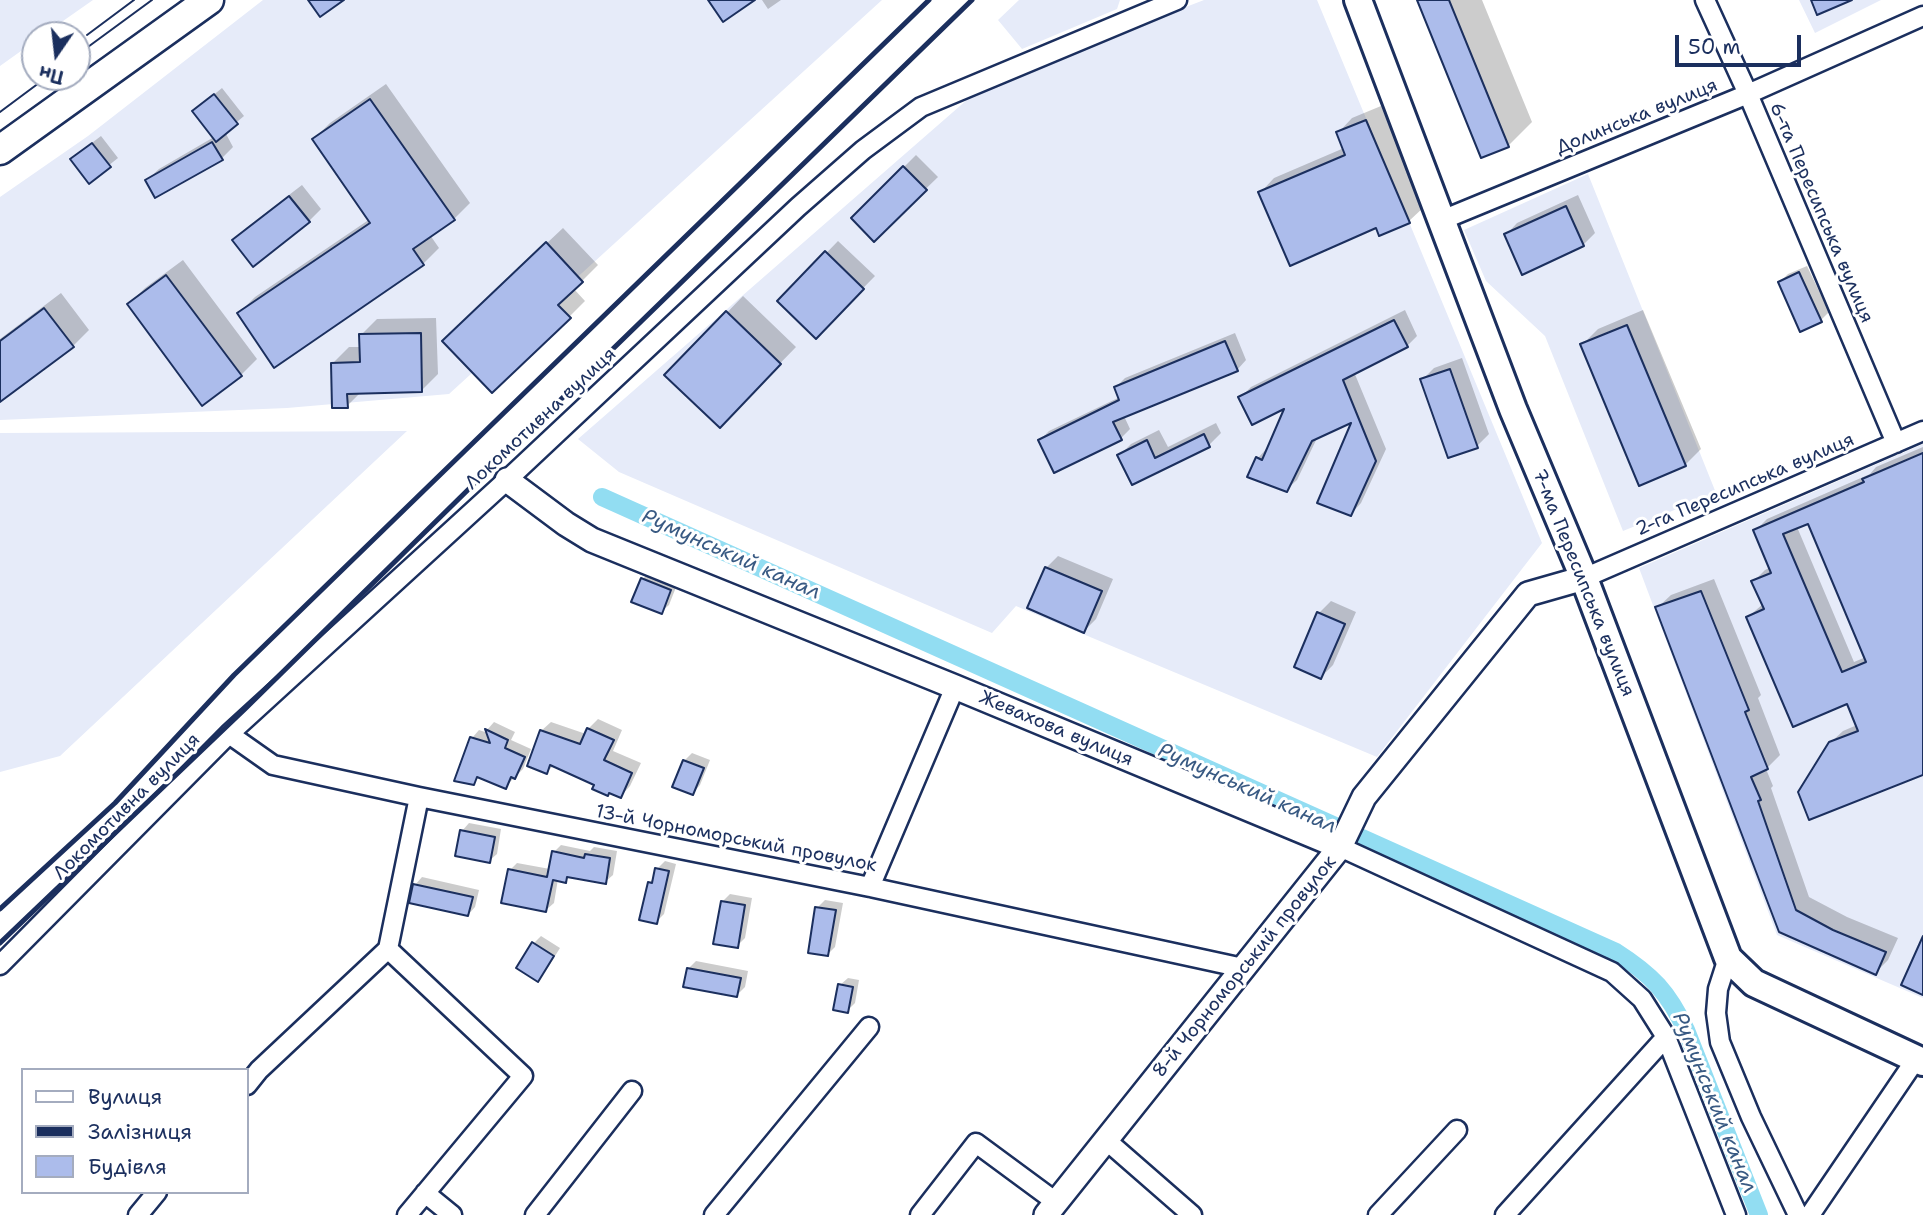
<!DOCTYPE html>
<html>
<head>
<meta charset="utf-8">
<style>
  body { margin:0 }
  #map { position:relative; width:1923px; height:1215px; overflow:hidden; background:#fff; font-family:"Shantell Sans",sans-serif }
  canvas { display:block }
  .legend { position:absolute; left:21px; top:1068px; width:228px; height:126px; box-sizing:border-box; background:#fff; border:2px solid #a4acbf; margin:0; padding:9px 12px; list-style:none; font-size:21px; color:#1b2f5e }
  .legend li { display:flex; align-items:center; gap:14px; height:35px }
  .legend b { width:35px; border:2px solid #a4acbf }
  .north { position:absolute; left:21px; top:21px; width:70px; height:70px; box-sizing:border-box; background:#fff; border:2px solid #a4acbf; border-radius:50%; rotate:194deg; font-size:19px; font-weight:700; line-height:28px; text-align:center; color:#1b2f5e }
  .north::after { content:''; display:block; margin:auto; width:24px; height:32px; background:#1b2f5e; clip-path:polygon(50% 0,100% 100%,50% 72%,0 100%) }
  .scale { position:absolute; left:1675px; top:35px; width:126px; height:32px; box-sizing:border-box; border:4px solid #1b2f5e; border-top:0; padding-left:9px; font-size:21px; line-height:24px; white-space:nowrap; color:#1b2f5e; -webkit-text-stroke:5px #fff; paint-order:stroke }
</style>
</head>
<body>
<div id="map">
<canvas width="1923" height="1215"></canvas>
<ul class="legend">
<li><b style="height:9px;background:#fff"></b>Вулиця</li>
<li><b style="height:9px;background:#1b2f5e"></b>Залізниця</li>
<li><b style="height:19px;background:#acbceb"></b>Будівля</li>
</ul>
<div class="north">Пн</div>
<div class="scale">50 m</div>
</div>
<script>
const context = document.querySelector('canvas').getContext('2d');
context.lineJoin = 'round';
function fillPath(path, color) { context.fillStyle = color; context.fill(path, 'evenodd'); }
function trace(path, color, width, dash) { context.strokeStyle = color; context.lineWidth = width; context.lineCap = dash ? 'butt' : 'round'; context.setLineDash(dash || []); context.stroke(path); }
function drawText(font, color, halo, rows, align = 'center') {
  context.font = font + ' "Shantell Sans",sans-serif'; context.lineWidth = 6; context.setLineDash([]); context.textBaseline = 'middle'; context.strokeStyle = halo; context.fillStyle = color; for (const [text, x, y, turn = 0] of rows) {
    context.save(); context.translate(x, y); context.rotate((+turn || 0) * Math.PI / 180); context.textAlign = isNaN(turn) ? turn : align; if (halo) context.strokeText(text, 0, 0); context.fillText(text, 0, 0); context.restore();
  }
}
fillPath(new Path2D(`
  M0,0H93L43,35H35V41L0,66Z
  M263,0H882L449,394L287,408L0,420V197L88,136Z
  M1019,0H1120L1117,9L1022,49L998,20Z
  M1204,0H1317L1542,543L1377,757L1016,606L992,633L619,472L578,439L984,85Z
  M1799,0H1881L1815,33Z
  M1588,174L1716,493L1623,531L1545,336L1486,281L1464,230Z
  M407,431L60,756L0,772V433Z
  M1923,444V998L1777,935L1639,568Z`), '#e6ebf9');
fillPath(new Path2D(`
  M762,0H781L768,9Z
  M1419,0H1482L1532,122L1508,146Z
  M386,84L470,203L454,219L430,235L439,248L423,264L239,313L255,297L370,219L314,139L330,123Z
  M222,88L244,116L225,132L233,147L222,158L147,180L159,169L214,137L194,111Z
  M1381,106L1424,207L1409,221L1380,234L1377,226L1260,193L1274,178L1344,148L1338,133L1352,118Z
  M101,136L118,158L89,181L80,152Z
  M916,155L938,177L874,239L853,218Z
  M302,185L321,209L309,221L234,240L246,228Z
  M1578,195L1595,233L1583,245L1523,272L1506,235L1517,223Z
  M563,228L598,265L574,289L585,301L569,317L460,325Z
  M838,241L875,276L816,336L780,301Z
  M183,260L257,359L241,375L129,304L145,288Z
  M1807,266L1829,312L1821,320L1801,330L1780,282L1788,274Z
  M61,293L89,330L73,346L0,400V339Z
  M743,296L796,347L720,425L667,375Z
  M1405,310L1417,336L1407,346L1354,372L1386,449L1361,503L1351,514L1354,419L1318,436L1297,480L1286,490L1249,476L1258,458L1268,447L1287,406L1241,397L1251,387Z
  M1643,310L1701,449L1685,465L1582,345L1598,329Z
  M436,318L438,374L422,390L361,392L347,406L332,364L349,347H361V335L377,319Z
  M1235,333L1246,360L1237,370L1124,416L1130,429L1121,438L1040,440L1049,431L1120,397L1116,387L1125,378Z
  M1462,358L1489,434L1477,446L1422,380L1434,368Z
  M1216,423L1221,433L1209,445L1132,483L1119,456L1131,444L1159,430L1168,447Z
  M1923,447V773L1830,743L1843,731L1857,725L1848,702L1748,617L1763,604L1754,581L1765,570L1771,567L1755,531L1767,519L1870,474L1876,467ZM1809,521L1866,657L1854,662L1797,527Z
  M1058,556L1113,579L1096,619L1084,631L1046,568Z
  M650,571L678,582L669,605L661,612L634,601L643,579Z
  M1714,579L1761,695L1758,698L1780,755L1766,769L1773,786L1771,788L1809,897L1847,917L1898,938L1888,960L1875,973L1780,931L1657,608L1671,595Z
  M1331,601L1356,612L1333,665L1321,677L1319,613Z
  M598,719L622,730L613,751L641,763L630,786L621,796L554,765L547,772L541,731L551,722L586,734L588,729Z
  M494,722L515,732L511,740L531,749L523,769L505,787L480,776L473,783L472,738L479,730L488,733L487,730Z
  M692,753L710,760L700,785L693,793L684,761Z
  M469,823L501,829L497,854L489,861L462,831Z
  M561,845L590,851L594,847L617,851L613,875L605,882L570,876L566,881L558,879L554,903L546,910L510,870L517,863L550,869L554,852Z
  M665,861L676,864L664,914L656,922L649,883L655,877L657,869Z
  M422,877L479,890L475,907L468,915L415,885Z
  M730,894L752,898L745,938L737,946L722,902Z
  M825,900L843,903L835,947L827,955L817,908Z
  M541,936L560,948L545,972L538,980L534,943Z
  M696,961L748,971L745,987L737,995L688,969Z
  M848,978L859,980L855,1003L847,1011L840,985Z`), '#0003');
trace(new Path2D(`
  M602,497L1616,952C1652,975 1668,992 1686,1030L1759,1215`), '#92ddf2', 18);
const building = new Path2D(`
  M308,0H344L320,17Z
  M708,0H755L723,22Z
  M1417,0H1449L1509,147L1481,158Z
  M1811,0H1852L1817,15Z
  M214,94L238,124L216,142L192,111Z
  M370,99L455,220L413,249L424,265L274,368L237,313L370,223L312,139Z
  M1366,120L1410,223L1379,236L1376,228L1290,266L1258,192L1345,155L1336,132Z
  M212,142L223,160L155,198L145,180Z
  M92,143L111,167L89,184L70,159Z
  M903,166L927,190L874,242L851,218Z
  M289,196L310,222L253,267L232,240Z
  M1566,206L1584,246L1522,275L1504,234Z
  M546,242L583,282L558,305L571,318L492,393L442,341Z
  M825,251L864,289L816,339L777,301Z
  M1799,272L1822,322L1800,332L1778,282Z
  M166,275L242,376L202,406L127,304Z
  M44,308L74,347L0,402V341Z
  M726,311L781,364L720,428L664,375Z
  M1394,320L1408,347L1343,380L1376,461L1351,516L1317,503L1351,423L1312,441L1287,492L1247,477L1256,457L1262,460L1284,409L1252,425L1238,397Z
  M1627,325L1686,466L1639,486L1580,344Z
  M421,333L422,392L347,394L348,408H332L331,363L360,362L359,334Z
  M1225,341L1238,371L1113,422L1122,440L1054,473L1038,440L1119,400L1114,387Z
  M1450,369L1478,448L1448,458L1420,379Z
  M1204,434L1210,447L1132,485L1117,455L1147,440L1155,458Z
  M1923,453V775L1809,820L1798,792L1829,742L1858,731L1847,704L1793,727L1746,617L1764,609L1751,581L1771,573L1753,530L1864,482L1862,479ZM1808,524L1866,662L1842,672L1783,534Z
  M1045,567L1102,591L1084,633L1027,608Z
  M641,578L671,590L662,614L631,602Z
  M1701,591L1749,710L1745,712L1768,769L1751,777L1761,800L1758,801L1796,910L1833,930L1886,952L1876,975L1779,932L1655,607Z
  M1317,612L1345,624L1321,679L1294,667Z
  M587,728L614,740L604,760L632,773L621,798L609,793L608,796L592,789L594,785L550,765L547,774L527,766L540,730L580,744Z
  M485,729L508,740L505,748L525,757L515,779L511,777L506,789L477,777L474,785L454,781L470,737L490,743Z
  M683,760L704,768L693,795L672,787Z
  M460,830L495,837L490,863L455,856Z
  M552,851L584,858L585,854L610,858L606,884L567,877L566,883L553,880L546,912L501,903L508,869L547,877Z
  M655,868L669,871L657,924L639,920L648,882L652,883Z
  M413,884L473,897L468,916L409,903Z
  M721,901L745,905L738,948L713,944Z
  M815,907L836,910L828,956L808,953Z
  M1923,936V995L1901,985Z
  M532,942L554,956L538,982L516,968Z
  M687,968L741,978L737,997L683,987Z
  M838,984L853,987L848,1013L833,1010Z`);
fillPath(building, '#acbceb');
trace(building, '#1b2f5e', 2);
const minor = new Path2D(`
  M1705,0L1748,94L1896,443
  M1442,220L1748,94L1923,16
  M1584,578L1923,431
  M229,734L273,765L419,797L870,887L1243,968
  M1340,847L1612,972L1642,999L1666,1037L1736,1215
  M870,887L955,687
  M388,949L523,1076L407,1215
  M1728,958L1718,989L1716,1013L1720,1042L1751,1117L1798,1215
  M0,965L229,734L507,480L798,207L863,150L921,107L1177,0
  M247,1085L259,1070L388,949L419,797
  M1106,1140L1192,1215
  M425,1193L452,1215
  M138,1215L157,1192
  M535,1215L632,1091
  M714,1215L869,1027
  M920,1215L976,1143L1056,1202
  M1378,1215L1457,1130
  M1505,1215L1666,1037
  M1810,1215L1916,1059`);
const tertiary = new Path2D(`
  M507,480L566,524L592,540L955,687L1340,847
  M1046,1215L1340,847L1364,797L1528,594L1584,578`);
const secondary = new Path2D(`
  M1358,0L1513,409L1584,578L1728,958L1754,983L1923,1062`);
const primary = new Path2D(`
  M0,150L209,0`);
trace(minor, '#1b2f5e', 23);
trace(tertiary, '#1b2f5e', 28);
trace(secondary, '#1b2f5e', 32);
trace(primary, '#1b2f5e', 33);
trace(minor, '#fff', 18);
trace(tertiary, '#fff', 23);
trace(secondary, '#fff', 26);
trace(primary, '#fff', 28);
trace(new Path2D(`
  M87,35L134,0
  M77,55L152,0
  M0,112L47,77`), '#1b2f5e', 2);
trace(new Path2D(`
  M0,909L115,803L234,675L929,0
  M0,943L245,709L481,477L972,0`), '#1b2f5e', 5);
drawText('19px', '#1b2f5e', '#fff', [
  ["Долинська вулиця",1637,117,-22],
  ["6-та Пересипська вулиця",1821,213,67],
  ["Локомотивна вулиця",541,419,-43],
  ["2-га Пересипська вулиця",1745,485,-23],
  ["7-ма Пересипська вулиця",1583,583,68],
  ["Жевахова вулиця",1056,729,23],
  ["Локомотивна вулиця",127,807,-45],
  ["13-й Чорноморський провулок",736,839,11],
  ["8-й Чорноморський провулок",1245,967,-51]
]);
drawText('italic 21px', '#395a83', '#fff', [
  ["Румунський канал",731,555,24],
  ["Румунський канал",1247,789,24],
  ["Румунський канал",1714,1103,68]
]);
</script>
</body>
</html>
